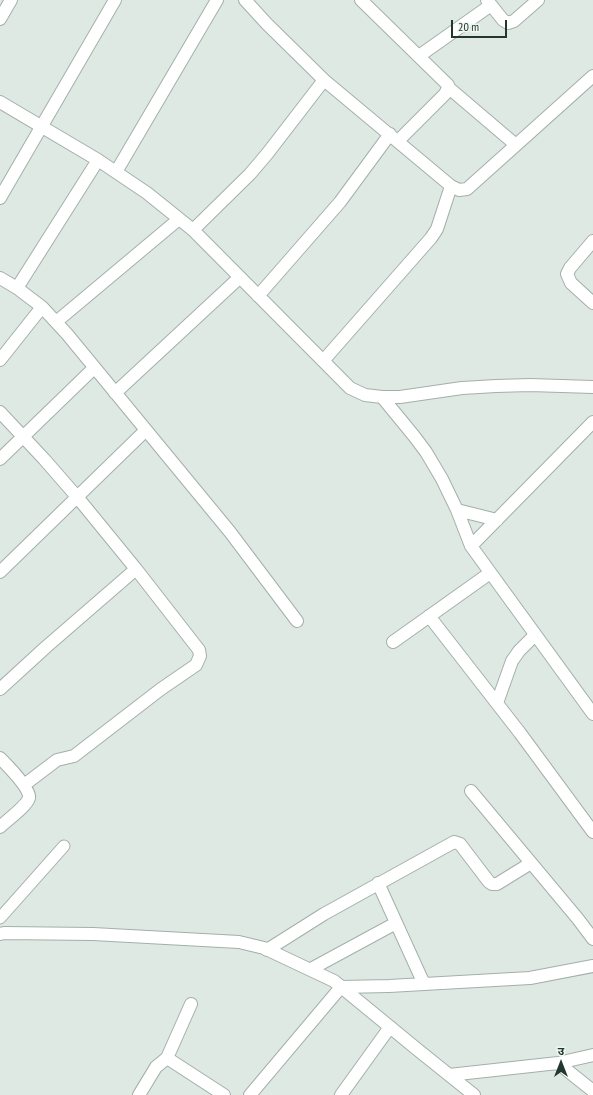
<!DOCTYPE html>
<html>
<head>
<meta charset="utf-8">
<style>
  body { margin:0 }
  #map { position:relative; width:593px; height:1095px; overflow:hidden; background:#dfe9e3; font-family:"PT Sans Narrow","Noto Sans Devanagari",sans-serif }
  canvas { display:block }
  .north { position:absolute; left:541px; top:1043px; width:40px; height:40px; -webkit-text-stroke:3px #eff6f1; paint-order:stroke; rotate:0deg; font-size:11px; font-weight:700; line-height:16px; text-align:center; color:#22372e }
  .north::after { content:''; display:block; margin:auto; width:14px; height:18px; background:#22372e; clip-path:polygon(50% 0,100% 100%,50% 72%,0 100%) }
  .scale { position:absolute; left:451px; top:20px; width:56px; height:18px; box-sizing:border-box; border:2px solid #22372e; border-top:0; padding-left:5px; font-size:12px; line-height:14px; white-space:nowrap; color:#22372e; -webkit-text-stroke:3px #eff6f1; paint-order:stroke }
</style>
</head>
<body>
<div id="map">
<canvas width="593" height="1095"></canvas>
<div class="north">उ</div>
<div class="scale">20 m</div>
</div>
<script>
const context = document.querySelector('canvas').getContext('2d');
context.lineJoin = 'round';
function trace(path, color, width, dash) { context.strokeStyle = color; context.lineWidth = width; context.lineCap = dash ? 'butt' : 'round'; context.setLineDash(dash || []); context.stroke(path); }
const lane = new Path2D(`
  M0,918L64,846`);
const street = new Path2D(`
  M245,0L267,24L324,80L451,186L459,190L467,189L593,76
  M361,0L448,85V88L445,94L398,141
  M487,0L503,20L508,23L514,21L538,0
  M0,19L11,0
  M419,56L491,5
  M448,85L449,88L516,145
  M0,102L98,160L147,193L193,230L350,388L365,395L382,397H400L462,388L496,386L530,385L593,387
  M116,172L217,0
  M0,198L115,0
  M193,230L250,174L267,154L324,80
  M593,241L570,268L567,274L571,283L593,303
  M0,278L17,288L42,307L67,334L230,532L297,621
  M17,288L98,160
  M258,296L340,202L390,134
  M56,322L179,219
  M0,360L42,307
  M323,361L431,238L437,229L451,186
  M115,393L239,278
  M382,397L414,436L426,452L442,479L457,510L471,546L593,714
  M0,412L44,459L78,498L136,569L199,650L200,656L196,665L161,689L74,756L57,760L24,785
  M0,459L94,368
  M457,510L497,520
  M471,546L593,422
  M0,572L146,430
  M429,616L520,733L593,832
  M393,642L490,573
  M0,689L46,647L136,569
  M497,703L512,661L519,651L535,635
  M0,758C6,764 32,790 29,798C26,807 7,820 0,827
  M471,791L578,919L593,939
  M378,883L424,984
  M0,934L4,933L93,934L239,942L264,948L334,981L418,1050L474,1095
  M267,950L324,914L454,842L460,844L489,882L492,884H497L531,863
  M311,969L396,923
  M167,1058L224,1095
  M558,1063L593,1091
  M449,1075L558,1063L593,1055
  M139,1095L156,1067L167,1058L191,1004
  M250,1095L341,987L389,986L530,978L593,966
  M341,1095L390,1027`);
trace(lane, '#a3b0a9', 13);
trace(street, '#a3b0a9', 14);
trace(lane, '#fff', 11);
trace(street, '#fff', 12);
</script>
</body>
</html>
